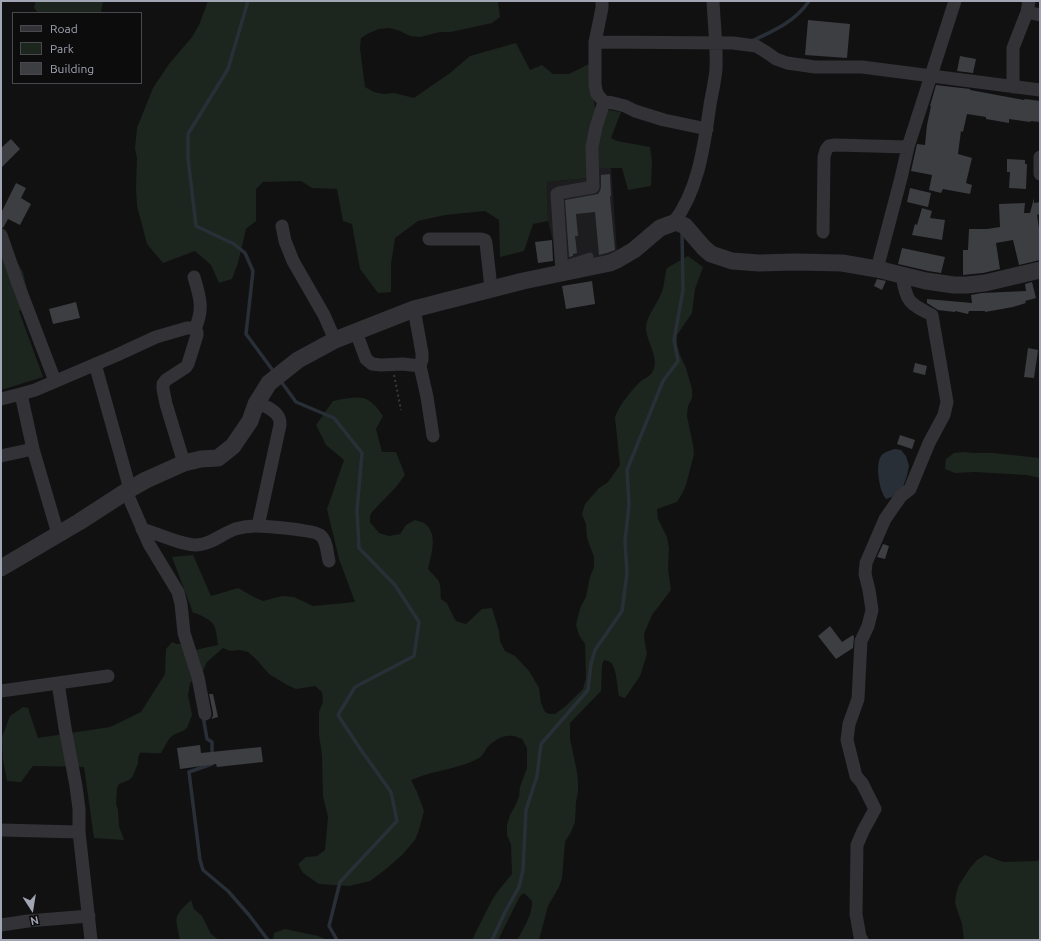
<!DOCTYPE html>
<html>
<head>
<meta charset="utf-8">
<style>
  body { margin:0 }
  #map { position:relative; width:1041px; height:941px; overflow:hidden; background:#111112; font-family:Ubuntu,sans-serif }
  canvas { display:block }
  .frame { position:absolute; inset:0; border:2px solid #a2a5b3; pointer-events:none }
  .legend { position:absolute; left:12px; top:12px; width:130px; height:72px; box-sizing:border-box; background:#0c0c0d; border:1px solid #48494f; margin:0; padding:5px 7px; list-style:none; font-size:12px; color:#a2a5b3 }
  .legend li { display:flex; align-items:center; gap:8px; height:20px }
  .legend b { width:20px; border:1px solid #48494f }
  .north { position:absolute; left:12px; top:889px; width:40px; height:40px; -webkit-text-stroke:3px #0c0c0d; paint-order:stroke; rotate:168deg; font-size:11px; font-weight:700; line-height:16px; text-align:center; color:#a2a5b3 }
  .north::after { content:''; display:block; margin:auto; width:14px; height:18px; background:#a2a5b3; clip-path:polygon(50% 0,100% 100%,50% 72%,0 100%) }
</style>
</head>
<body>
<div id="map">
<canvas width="1041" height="941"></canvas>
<div class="frame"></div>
<ul class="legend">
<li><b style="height:5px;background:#323237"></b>Road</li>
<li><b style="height:11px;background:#1d251f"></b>Park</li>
<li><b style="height:11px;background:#3d3e42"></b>Building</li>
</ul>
<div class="north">N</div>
</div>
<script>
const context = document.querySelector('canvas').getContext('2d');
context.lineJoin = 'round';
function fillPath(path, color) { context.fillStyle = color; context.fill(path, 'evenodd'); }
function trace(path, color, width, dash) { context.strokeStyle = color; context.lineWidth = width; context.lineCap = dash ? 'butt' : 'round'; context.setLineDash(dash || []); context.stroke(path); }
fillPath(new Path2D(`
  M593,168H611L617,250L616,258L556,268L553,241L548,221L547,182L589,178Z`), '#1d1d1f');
fillPath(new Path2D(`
  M36,1H103L101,13H40L37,12L34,8L35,3Z
  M208,1H498L500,17L492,23L451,32H440L420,37L410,36L400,31L390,28L379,29L369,33L361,38L360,48L365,87L374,92L384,94L394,93L414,98L450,73L470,56L516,43L530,70L542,65L553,74H569L589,64L595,108L621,112L611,138L617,141L650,147L652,161L651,186L628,190L622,168H593L589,178L547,182L548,221L533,224L524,251L500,257L499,220L485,211L445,215L418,221L395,238L391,264V292L378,293L360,269L352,224L343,221L337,189L312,188L301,181L263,182L256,189V221L246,229L238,263L232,279L219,283L211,265L195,251L163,263L147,244L137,206L136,188L137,158L135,148L137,128L153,88L169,64L192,37L199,25Z
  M688,256L703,267L695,289L692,313L677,335V345L680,355L686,368L692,389V398L688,406L687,416L693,445L694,454L686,485L682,494L677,502L657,509L658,519L667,537L669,548L668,569L671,590L652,615L644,634L645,644L647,654L640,676L625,698L619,696C617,688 617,667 610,662C609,661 605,660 604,660L602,665L601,691L570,723V739L577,772L578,782V792L576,802L575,822L571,832L565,842L562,878L559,887L548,906L539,940H517C523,929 533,914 532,901L524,893L520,896L498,940H472L492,900L498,891L512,874L511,845L507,835V825L510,815L515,806L519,797L520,787L527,768V748L522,739C519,738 516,736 513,736C504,734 492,741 486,749C484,752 483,756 479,758C458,770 433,770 411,780L417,792L424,811L419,830L415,840L402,855L386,869L370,881L349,886L319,884L303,873L298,864L306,857L317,856L325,850L328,817L323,796L322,755L319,735V712L323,702L322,692L315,686L296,689L287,685L269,674L256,659L248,652L240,650L230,651L223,648L207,662L203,671L190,683L188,695L192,715L187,728L183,731L173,735L169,739L161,753C154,754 147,752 140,753L138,758V763L133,776L129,780L119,784L117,788L116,804L118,810L119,826L124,840L94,838L84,767L33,766L21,782L7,781L3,760L2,737L10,716L23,707L28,708L38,738L110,727L141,712L165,674L166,649L172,642L177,644H192L195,650L218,645C215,623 216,622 195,613H193L172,557L193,555L211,596L238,588L254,597L263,601L282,596L294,597L313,606L355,602L339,559L327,509L344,460L326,445L316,425L333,401C345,399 363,393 373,404C377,407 380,412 383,416L376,429L382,452H396L405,475L396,487L372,512L370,516V522L379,533L389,536L400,534L406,525L415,520C418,521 422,522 424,523C439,533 431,555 428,569C431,573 434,575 437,579C442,584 440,593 441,599L447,603L451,612L456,621L466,624L482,609L492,608L499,631L500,641L505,651L515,656L529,671L539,688L541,703L545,712L549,714H555L567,705L583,689L586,678L585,644L579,635L576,625L578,616L581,606L586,597L590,577L594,567V557L587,538L586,524L582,514L585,504L599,488L608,482L620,465L615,418C617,408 633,388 641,381C644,379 648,377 651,374C662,361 646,342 646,328C646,317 657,304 661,294C665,286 664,276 667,268Z
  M14,257L23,272L31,307L19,311L43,377L1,390V259Z
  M963,452L973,453H993L1040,458V478L1027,475L975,472L955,473L945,469L946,459L954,453Z
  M985,855L1003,862L1037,861L1040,859V940H964L962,924L955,903L956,894L959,885L970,868L977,860Z
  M191,900L194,909L202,916L211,934L219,940H180C175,916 173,917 191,900Z
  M285,929L318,936L328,940H273L274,933Z`), '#1d251f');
fillPath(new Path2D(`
  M895,449L901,450L906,456L909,466L907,476L903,487L892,497L886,499C879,491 875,465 881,456C884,452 891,450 895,449Z`), '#292f37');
trace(new Path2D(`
  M248,1L228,69L188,134V158L196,226L234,244L245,253L253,271L246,334L274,372
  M752,41C773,31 795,22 809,1
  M280,380L296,402L334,418L362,453L357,510L359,548L395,585L419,622L414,656L355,687L338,715L361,750L391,792L397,821L340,882L329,926L337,940
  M203,716L207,739L212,742V755
  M212,761V764L189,772L200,860L203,870L228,891L249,915L268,940
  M492,940L505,912L519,887L523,870L526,810L537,776L541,744L588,690L591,664L595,650L622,611L627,573L625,541L629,505L627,470L663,381L678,361L674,340L683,290L682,232`), '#292f37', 3.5);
fillPath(new Path2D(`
  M808,20L850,24L847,58L805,55Z
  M960,56L976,59L973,73L957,71Z
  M936,85L970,89V90L1024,100L1025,99L1040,101V122L1031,121L1030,122L1009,119V123L986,119V117L967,114L963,132L961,131L958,154L972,158L966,183L972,185L970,194L943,189L941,193L929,190L932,175L911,171L917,144L925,145L927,125L931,106H930Z
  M11,139L20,149L1,168V148Z
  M1007,159L1025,160V164H1027L1026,189L1009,188L1010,172H1007Z
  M610,174L611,196L610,197L615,250L607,253L599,255L595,212L576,214L578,236H575L577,253L573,254V256L569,257L565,200L598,194L600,191L601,187V175Z
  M16,183L26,188L21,198L31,204L20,225L8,219L3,228L1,227V213Z
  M910,188L931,193L928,207L907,202Z
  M1034,198V203L1040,202V214L1037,215L1040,235V260L1019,265L1013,240L996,243L1000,269L983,273L963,275V250H968L969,229H987L1000,227L999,204L1025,203L1024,213H1030Z
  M922,208L932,211L930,218L945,220L942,240L912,235L915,224L917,225Z
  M552,240L553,261L538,263L535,242Z
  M902,248L945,257L941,273L928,271L898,264Z
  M877,279L886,281L882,290L874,286Z
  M592,281L595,304L566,309L562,286Z
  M1032,282L1036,298L1025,301L1026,303L1013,307L985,312V311H969L968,314L955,311V312L938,310L927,303V299L972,303L971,295L982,293L1026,291L1025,284Z
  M76,302L80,318L53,324L49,309Z
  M1028,348L1038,350L1034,378L1024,377Z
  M915,363L927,366L925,375L913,372Z
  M900,435L915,440L912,449L897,444Z
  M883,544L889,546L885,559L877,557Z
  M830,626L842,642L853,635L854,637L853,648L836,659L818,636Z
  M209,694H213L218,717L211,719L213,716V713Z
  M200,745L201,753L261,747L263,762L217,767L216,764L180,769L177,748Z`), '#3d3e42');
trace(new Path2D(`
  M394,375L401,410`), '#38393e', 2, [2, 3]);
trace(new Path2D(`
  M569,271L568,266V263L590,256`), '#323237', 7);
trace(new Path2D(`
  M1027,12L1040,15
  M595,42L602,8V1
  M1013,87V48L1027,12L1029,1
  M605,103L597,94L595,85V42L733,43L756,46L766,52L776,59L787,63L815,67H862L1040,90
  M1040,157V174
  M674,222C699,189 704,145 710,105C712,93 715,81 716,69C717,46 714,23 713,1
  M282,226L285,241L293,261L324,315L335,340
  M823,232L824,157L826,150L829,146L835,145L908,147
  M1,235L18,284L55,381
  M429,239H481L485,240L486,243L491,288
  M877,269L901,178L908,147L955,1
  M562,273L557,194L559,193L593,187L592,147L596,127L603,105L606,102L613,103L625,106L635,111L664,120L707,129
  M414,309L422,353V360L420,366L427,397L433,436
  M356,332L366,359L372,364L381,365L403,364L420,366
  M95,364L130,489
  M21,394L33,449L58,534
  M1,399L21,394L35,390L117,355L156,337L187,328H192L195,329
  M256,404C264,404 276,411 279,418C280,420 280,423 280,425L258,526
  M1,456L33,449
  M184,463L166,404L163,389V384L166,380L186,367L188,364L197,335V332L195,329C204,309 200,297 194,277
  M126,491L149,544L178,592L181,604L184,633L198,677L205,714
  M142,529C156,533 182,545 195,545C210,545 222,534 235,529C242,527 249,526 256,526C266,526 314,530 320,535C327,540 327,553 329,561
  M58,683L65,728L76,786L79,809V832
  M1,691L108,676
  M1,830L79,832L91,940
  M1,925L28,921L89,916
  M862,940L860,937L856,914L857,845L863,831L875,809L862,783L856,776L847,740L849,724L858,699L861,641L868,626L872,610L869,590L865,574L866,563L885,519L901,496L910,489L929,443L944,415L947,402L932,315C908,303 907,302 902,276`), '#323237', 13);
trace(new Path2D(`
  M1,568L79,522L130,489L146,480L184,463L201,459L218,458L233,446L250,421L256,404L269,383L298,360L335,340L414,309L523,281L610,263L617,260L634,250L660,228L676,222L685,226L704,248L711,254L732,261L759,263L795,262L842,263L877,269L926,281L954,285H967L985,283L1040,270`), '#323237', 17);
</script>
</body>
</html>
